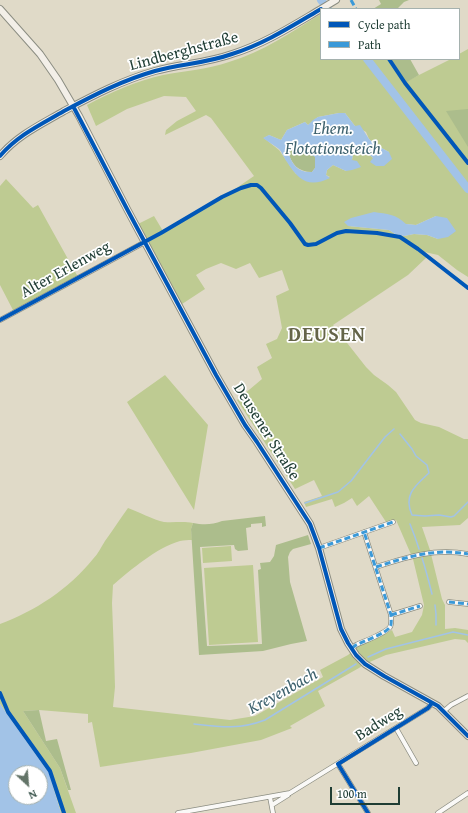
<!DOCTYPE html>
<html>
<head>
<meta charset="utf-8">
<style>
  body { margin:0 }
  #map { position:relative; width:468px; height:813px; overflow:hidden; background:#e0dac8; font-family:"Gentium Book Plus",serif }
  canvas { display:block }
  .legend { position:absolute; left:320px; top:8px; width:140px; height:52px; box-sizing:border-box; background:#fff; border:1px solid #a5b1ae; margin:0; padding:5px 7px; list-style:none; font-size:12px; color:#1f3d34 }
  .legend li { display:flex; align-items:center; gap:8px; height:20px }
  .legend b { width:20px; border:1px solid #a5b1ae }
  .north { position:absolute; left:8px; top:765px; width:40px; height:40px; box-sizing:border-box; background:#fff; border:1px solid #a5b1ae; border-radius:50%; rotate:154deg; font-size:11px; font-weight:700; line-height:16px; text-align:center; color:#1f3d34 }
  .north::after { content:''; display:block; margin:auto; width:14px; height:18px; background:#637468; clip-path:polygon(50% 0,100% 100%,50% 72%,0 100%) }
  .scale { position:absolute; left:330px; top:787px; width:70px; height:18px; box-sizing:border-box; border:2px solid #1f3d34; border-top:0; padding-left:5px; font-size:12px; line-height:14px; white-space:nowrap; color:#1f3d34; -webkit-text-stroke:3px #fff; paint-order:stroke }
</style>
</head>
<body>
<div id="map">
<canvas width="468" height="813"></canvas>
<ul class="legend">
<li><b style="height:5px;background:#0057b8"></b>Cycle path</li>
<li><b style="height:5px;background:#3a99d8"></b>Path</li>
</ul>
<div class="north">N</div>
<div class="scale">100 m</div>
</div>
<script>
const context = document.querySelector('canvas').getContext('2d');
context.lineJoin = 'round';
function fillPath(path, color) { context.fillStyle = color; context.fill(path, 'evenodd'); }
function trace(path, color, width, dash) { context.strokeStyle = color; context.lineWidth = width; context.lineCap = dash ? 'butt' : 'round'; context.setLineDash(dash || []); context.stroke(path); }
function drawText(font, color, halo, rows, align = 'center') {
  context.font = font + ' "Gentium Book Plus",serif'; context.lineWidth = 3.5; context.setLineDash([]); context.textBaseline = 'middle'; context.strokeStyle = halo; context.fillStyle = color; for (const [text, x, y, turn = 0] of rows) {
    context.save(); context.translate(x, y); context.rotate((+turn || 0) * Math.PI / 180); context.textAlign = isNaN(turn) ? turn : align; if (halo) context.strokeText(text, 0, 0); context.fillText(text, 0, 0); context.restore();
  }
}
fillPath(new Path2D(`
  M321,14V59H388L405,82L451,59H459V54L468,49V277L457,270L438,255L420,251L427,257L408,275L333,325L366,367L374,375L388,385L396,392L415,420L421,423L439,427L464,439H468V518L460,525L422,527L430,550L442,599L445,605V629L455,628L468,630V643L465,640L455,639L386,655L365,664L359,668L318,691L325,706L290,726L292,728L261,740L191,753L100,767L92,722L88,723V714L39,710L23,711L60,768L76,813H61L49,773L0,704V624C35,611 69,589 93,559C98,554 101,547 105,541C113,530 120,519 128,508C137,511 154,520 164,522C174,523 183,521 193,523L191,529L192,540C188,540 184,540 180,541C156,548 132,569 113,585L112,603L114,654L115,687L113,707L230,720L255,716L323,677L320,670L348,655L358,646L387,633L392,630L395,637L412,632L422,615L424,605L413,559L396,520L393,522L392,520L386,522L369,496L357,506L352,498L344,503L335,507L332,499L306,507L304,502L322,496L314,480L295,489L237,400L262,379L257,367L272,358L266,344L277,339L282,328L276,296L289,290L282,270L259,278L250,263L236,269L221,263L206,269L196,275L205,289L179,306L136,225L154,216L163,231L232,191L254,176L211,118L206,115L165,135L166,130L177,121L196,111L186,97L164,96L127,109L96,126L87,105C111,92 136,81 163,75C185,71 208,69 229,62C263,52 291,32 321,14ZM339,113H345L355,126L366,132L369,139L376,145L389,152L373,158L368,153L360,150L353,154L352,160L346,171L333,165L327,170L326,175L330,177L296,174L279,150L264,138L269,135L281,140L287,130L305,122L308,125L318,117ZM436,216L438,239L427,235L414,234L404,236L395,234L389,230L348,226L406,224L416,225L427,220Z
  M6,179L33,208L38,205L78,277L14,312L0,285V186Z
  M165,375L208,425L194,510L127,402Z
  M231,546L232,561L203,563L202,548Z
  M253,565L258,642L209,645L204,568Z`), '#becb92');
fillPath(new Path2D(`
  M379,0H409L404,2L397,9H373L381,4Z
  M389,59H410L419,75L405,83Z
  M468,109V147L446,111Z
  M291,147C300,148 309,152 316,157L315,168L312,172C298,172 291,164 288,151Z
  M265,516L266,526L262,527V523L251,524V527L246,528L248,550L238,551L235,549L234,545L200,547L207,646L262,644L258,570L261,569L260,563L270,562L274,556L276,545L308,535L311,544L293,549L290,552L288,557L290,582L307,641L291,644L263,651L199,655L191,529L193,523C203,525 212,525 222,521Z
  M39,710L46,741L57,739L71,790H68L60,768L23,711Z`), '#acbd8c');
fillPath(new Path2D(`
  M339,113H345L355,126L360,125L369,139L376,145L389,152L392,159L384,166H376L370,162L373,158L368,153L360,150L353,154L352,160L357,161L361,167L352,170L346,171L333,165L327,170L326,175L330,178C309,188 299,181 287,162C284,158 282,152 279,149C274,145 268,142 263,138L269,135L281,140L287,130L305,122L308,125L313,120L318,117ZM291,147C299,148 309,152 315,157V168L312,172C298,173 291,164 288,151Z
  M374,212C387,214 396,214 406,224L416,225L427,220L436,216L447,218L456,231L448,237L438,239L427,235L414,234L404,236L395,234L389,230L348,226L344,222L351,218Z
  M0,704L49,773L61,813H0ZM16,773H40V797H16Z`), '#a2c3e7');
trace(new Path2D(`
  M400,434L412,449L416,456L427,465L429,473C415,486 403,495 412,515L425,516L439,515L451,517L454,516L468,502
  M305,503L338,492L351,481L385,437L394,429
  M410,524L415,537L419,549
  M422,558C426,570 429,582 432,594
  M435,605L436,614V625
  M368,657L386,649L453,632L468,635
  M194,724C220,727 239,730 265,720L356,664`), '#a2c3e7', 1.5);
trace(new Path2D(`
  M321,0L328,9
  M367,59L468,189`), '#a2c3e7', 8);
const street = new Path2D(`
  M0,320L145,242
  M319,548L393,522
  M376,567C407,557 434,548 468,554
  M449,602L468,604
  M391,615L420,606
  M352,648L356,645C364,641 385,634 390,627C392,624 391,619 391,615L364,532
  M444,711L451,705L468,696
  M396,728L416,763
  M338,764L368,813
  M270,797L273,813
  M272,805L288,795
  M178,813L290,793L428,708L432,703
  M438,813L468,793`);
const secondary = new Path2D(`
  M0,9L40,54L58,80L79,116L127,209L216,375L245,425L257,442L310,524L319,548L341,629L348,643L356,655L365,664L384,676L438,706L468,736
  M321,9L336,0
  M0,156C18,135 40,125 64,111C94,95 123,80 155,71C181,64 207,63 232,54C264,44 292,26 321,9`);
trace(street, '#8b8d82', 5.5);
trace(secondary, '#8b8d82', 8);
trace(street, '#faf9f7', 4);
trace(secondary, '#f3efe8', 6);
trace(new Path2D(`
  M351,0L356,9
  M319,548L393,522
  M376,567C407,557 434,548 468,554
  M449,602L468,604
  M391,615L420,606
  M352,648L356,645C364,641 385,634 390,627C392,624 391,619 391,615L364,532`), '#3a99d8', 3, [6, 3]);
trace(new Path2D(`
  M389,59L405,83L468,163
  M73,106L127,209L216,375L245,425L257,442L310,524L319,548L341,629L348,643L356,655L365,664L384,676L438,706L468,736
  M0,156C18,135 40,125 64,111C94,95 123,80 155,71C181,64 207,63 232,54C264,44 292,26 321,9
  M0,320L161,233L222,197L241,188L251,185H257L261,188L290,223L305,244L308,245L316,244L337,233L346,231L377,233L400,237L418,249L468,288
  M0,693L8,712L50,771L64,813
  M368,813L338,764L428,708L432,703`), '#0057b8', 4);
drawText('16px', '#1f3d34', '#fff', [
  ["Lindberghstraße",184,52,-15],
  ["Alter Erlenweg",66,270,-29],
  ["Deusener Straße",266,432,58],
  ["Badweg",379,724,-32]
]);
drawText('italic 17px', '#3e626e', '#fff', [
  ["Ehem.",333,130],
  ["Flotationsteich",333,150],
  ["Kreyenbach",283,692,-29]
]);
context.letterSpacing = '1px';
drawText('bold 20px', '#656549', '#fff', [
  ["DEUSEN",327,336]
]);
context.letterSpacing = '0px';
</script>
</body>
</html>
